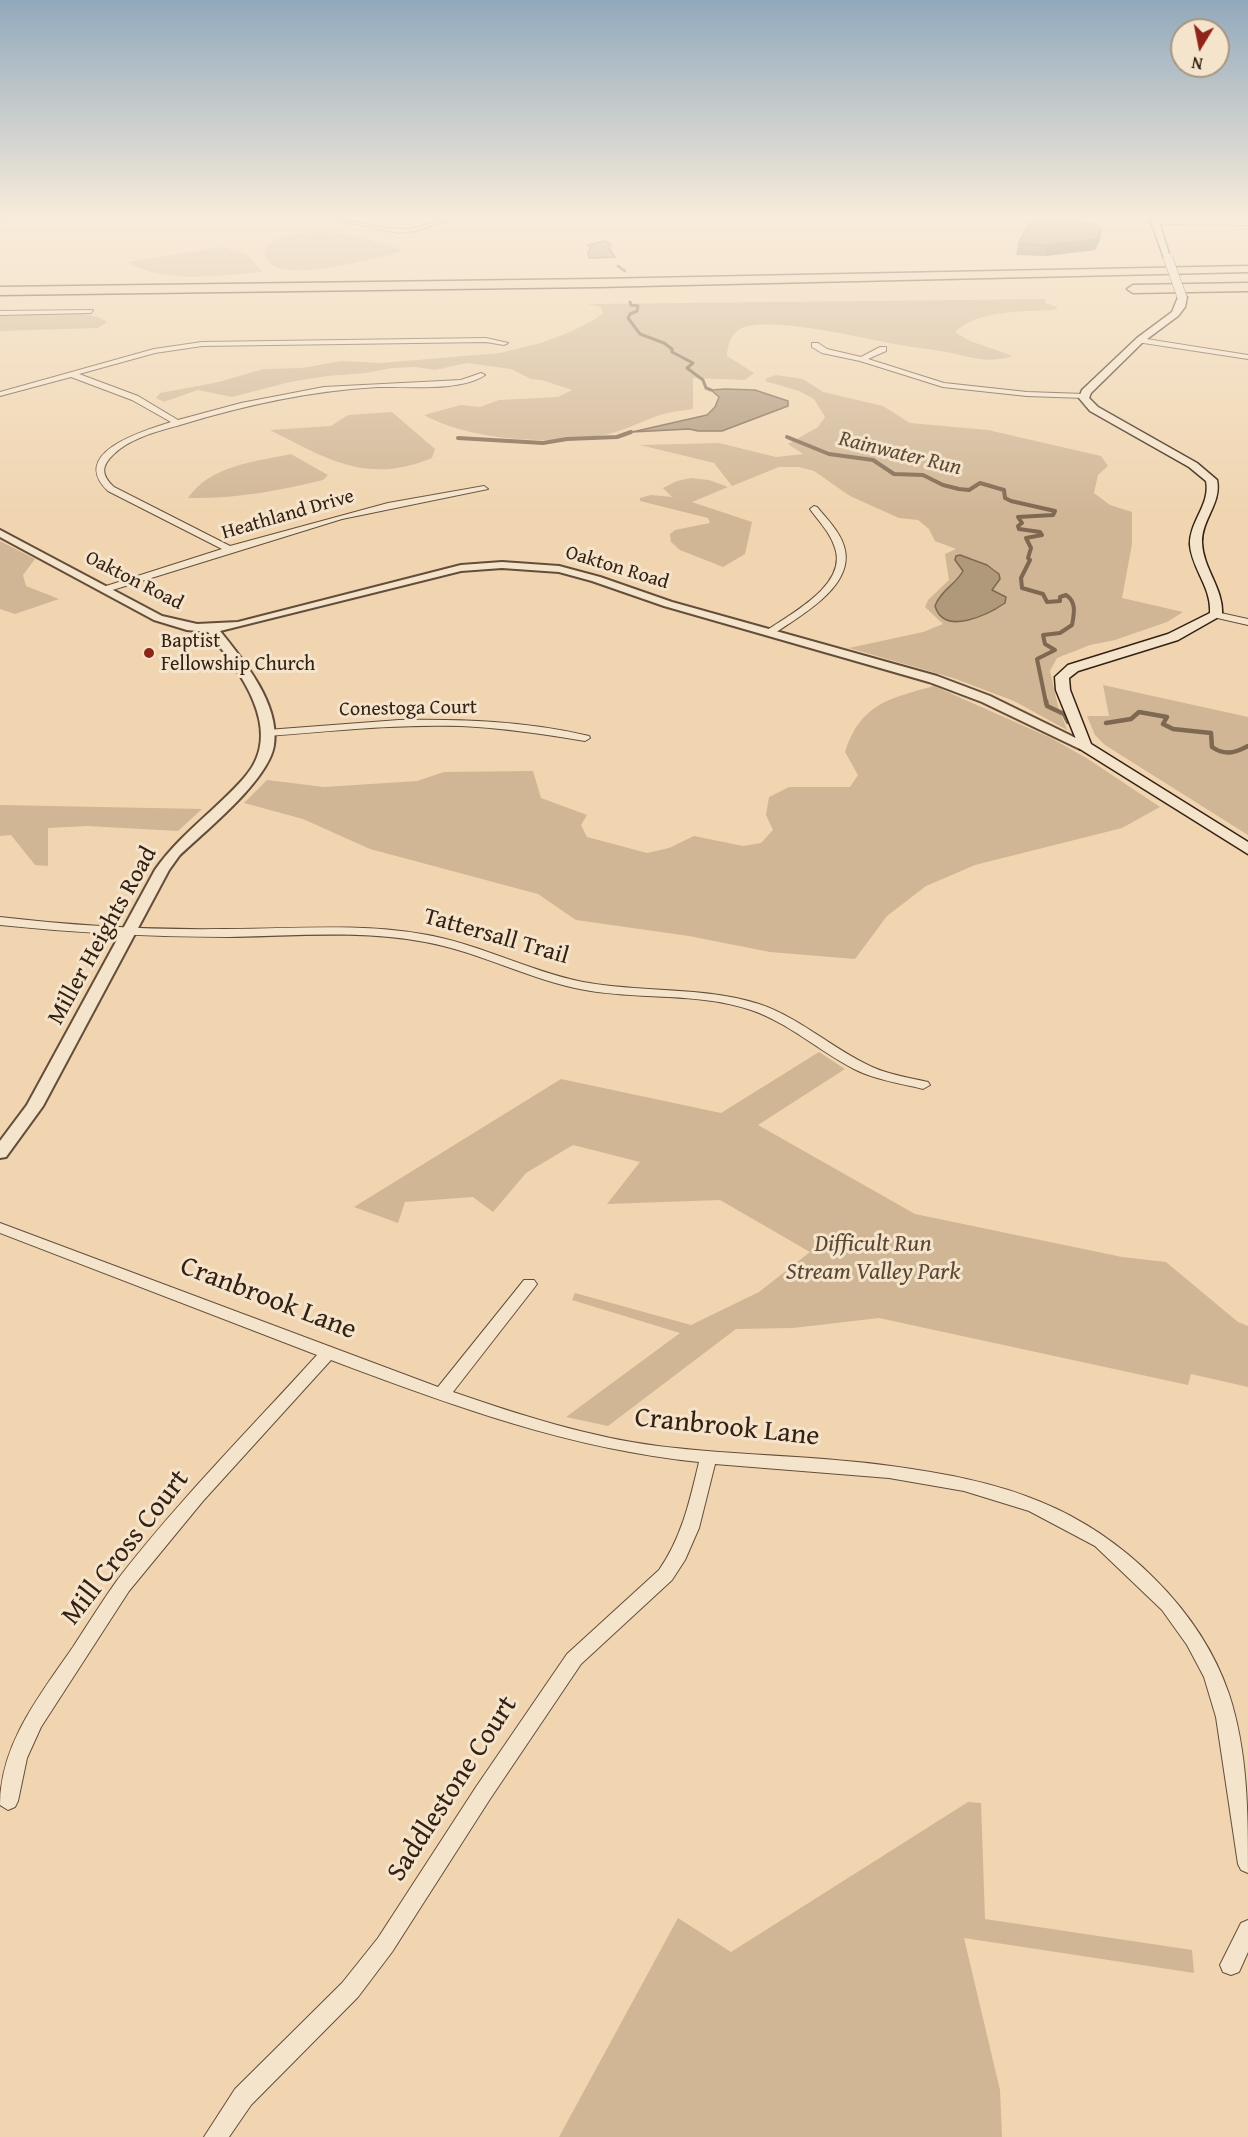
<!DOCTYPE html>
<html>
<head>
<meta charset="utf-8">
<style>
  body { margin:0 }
  #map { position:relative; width:1248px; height:2137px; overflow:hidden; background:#f0d5b0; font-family:"Gentium Book Plus",serif }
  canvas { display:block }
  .north { position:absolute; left:1170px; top:18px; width:60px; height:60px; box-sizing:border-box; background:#f5e4cc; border:2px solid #a89682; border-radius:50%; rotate:190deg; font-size:16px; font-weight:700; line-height:24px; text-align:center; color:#352113 }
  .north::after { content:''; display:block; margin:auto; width:21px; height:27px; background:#8f2418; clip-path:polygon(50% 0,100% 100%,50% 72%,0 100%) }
</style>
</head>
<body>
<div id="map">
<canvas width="1248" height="2137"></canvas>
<div class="north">N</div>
</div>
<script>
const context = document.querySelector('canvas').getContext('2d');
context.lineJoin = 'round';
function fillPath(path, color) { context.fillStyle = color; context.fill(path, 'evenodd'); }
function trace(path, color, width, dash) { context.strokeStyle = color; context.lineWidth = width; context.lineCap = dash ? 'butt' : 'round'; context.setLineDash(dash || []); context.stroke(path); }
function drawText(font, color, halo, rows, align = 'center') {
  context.font = font + ' "Gentium Book Plus",serif'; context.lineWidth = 6; context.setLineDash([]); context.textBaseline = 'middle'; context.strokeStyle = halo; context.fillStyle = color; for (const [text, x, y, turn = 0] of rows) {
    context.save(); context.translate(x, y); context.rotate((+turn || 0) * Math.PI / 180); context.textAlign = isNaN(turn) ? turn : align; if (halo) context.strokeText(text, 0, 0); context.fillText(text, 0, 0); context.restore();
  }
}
fillPath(new Path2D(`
  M320,230L369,240L400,249V252C378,257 258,293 265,248C279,235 302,234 320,230Z
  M223,247L248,255L262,272C218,275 167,285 127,262Z
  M1046,299L1045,303L1058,307L1054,310C1022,312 980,309 955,332L970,341L1013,356C986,364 972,357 946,352C931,349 915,348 900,345C869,340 760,312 737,331C729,338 728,346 727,356L754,373L745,380L693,378V409C681,411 668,412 657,416C641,422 625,430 609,434C556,445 472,442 424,415L461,405L480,407L499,400L558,397L572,390L542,380L531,379L511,369L467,363L435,370L415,367L392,368L366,373L327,376L290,382L232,397L198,390L164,402L156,398L160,393L219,382L263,369L302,368L342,361L381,363L500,353L541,343L570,332L594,320L603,313L601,307L587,304Z
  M73,312L98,317L107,322L98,328L0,331V314Z
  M776,375L803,379L823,392L883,406L910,423L988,430L1101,456L1108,466L1098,475L1094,493L1110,505L1132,512V544L1122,598L1183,612L1167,622L1115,640L1090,645L1057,658L1050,671L1058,706L1067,730L1014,701L953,678L849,648L923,632L943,624L925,607L928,600L949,580L945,554L956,549L935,541L929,529L918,520L899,518L850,496L814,471L799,467H779L732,486L714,463L640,445L719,443L776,457L803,454L788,444L818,427L825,417L814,399L799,391L765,381L767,378ZM971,558L993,568L999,574L1000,579L992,590L1002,594L1001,606L973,619L936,610C933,594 956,583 963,571L955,560Z
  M392,412L435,449L432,458C367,485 327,459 270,430L331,426L348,415Z
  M291,454L328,475L323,480C277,491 236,499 188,498C211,465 254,462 291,454Z
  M691,478L709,480L728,487L692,502L752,522L745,554L723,567L680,550L671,542L670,534L675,530L710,523L708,518L640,501V498L651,495L672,497L663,488L677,481Z
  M0,541L35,559L23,575L26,586L59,599L15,614L0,609Z
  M1103,685L1248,717V835L1105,745L1095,735L1087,716H1109Z
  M934,686L1051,738L1088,759L1160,807L1122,828L975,865L926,886L887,916L855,959L770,952L689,936L576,920L538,894L370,849L303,819L244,803L267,780L324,787L417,781L444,772L533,771L541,798L587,815L581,825L587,837L647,853L669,848L694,836L743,846L761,843L773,830L766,815L769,797L789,787H850L858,775L845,752C860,704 890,698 934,686Z
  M0,805L202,809L178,831L87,826L48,828V866L35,865L11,835L0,836Z
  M819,1052L845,1069L758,1125L915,1214L1122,1257L1166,1262L1238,1322L1248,1326V1387L1191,1374L1188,1385L879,1318L793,1328L736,1329L608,1426L566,1417L680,1333L572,1300L575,1293L691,1325L759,1292L810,1252L720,1200L607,1204L640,1162L573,1145L526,1173L493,1212L473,1197L405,1202L398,1223L354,1207L561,1079L721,1113Z
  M968,1802L981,1803L985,1919L1192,1950L1194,1973L964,1938L1000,2090L1002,2137H559L678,1918L731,1952Z`), '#d0b695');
const water = new Path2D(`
  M605,241L611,244L609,248L615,257L589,258L588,253L591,247L588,245Z
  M725,389L755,390L788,401V406L722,431H698L689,429L632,432L707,415L715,407L719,397L711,390Z
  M960,555L987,565L999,574L1000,579L992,590L1006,597L1005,603C989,614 944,637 935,606C940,591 956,584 963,571L955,560L956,556Z`);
fillPath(water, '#b0987b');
trace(water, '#7f6851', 1.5);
trace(new Path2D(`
  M618,266L625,271
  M630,302L631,305L638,306L637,311L630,314L628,318L640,334L664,343L672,349V352L693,363L687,368L703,380L706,388L711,390`), '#7f6851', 3);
trace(new Path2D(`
  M787,437L829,454L873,460L894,474L923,475L943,485L959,489L969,490L980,483L1004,490L1005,498L1011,501L1055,511L1053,515L1018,517L1022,523L1018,526L1019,529L1040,532L1042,535L1026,538L1031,548L1028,558L1030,560L1021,578L1022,588L1043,594L1047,602L1060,601V597L1066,595C1077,602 1074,614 1072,625L1060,633L1043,635L1045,644L1055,650L1037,659L1046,703
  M458,438L543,443L567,439L617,437L631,432`), '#7f6851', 4);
trace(new Path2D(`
  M1046,701L1047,706L1064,714L1068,722
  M1106,723L1131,719L1139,712L1167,717L1163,724L1173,729L1211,733L1212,747C1225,756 1235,753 1248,746`), '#7f6851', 4.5);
const minor = new Path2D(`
  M318,216H330C353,220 390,233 414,228C429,225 443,215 459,216L416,231L398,233Z
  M1155,221H1248V225L1153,224Z
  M93,310L91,313L0,315V311Z
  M486,338L508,343L504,345L486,342L202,346L155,353L79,374L138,396L178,420L241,403L324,387L461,380L481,373L485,375C461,392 407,386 377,387C309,391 245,405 180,425C159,431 130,438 114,454C101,466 101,475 114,487L230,546L388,503L484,486L488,489L342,519L106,592L103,591V587L222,549L108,491C68,453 143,431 171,422L132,400L71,377L0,396V392L154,349L202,342Z
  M1140,338L1248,355V359L1137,342V338Z
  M812,343H818L827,349L861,357L880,347H886V351L868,359L944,383L1027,392L1084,394L1088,396L1084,398L1027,396L943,387L860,361L822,353L812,347Z
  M814,506L817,507C828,520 842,534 845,550C853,588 798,617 772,635H766V631C790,614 848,585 835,548C830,532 819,522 810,509Z
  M1216,612L1248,619V625L1213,617V613Z
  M399,720C462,719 527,721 589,736L590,738L585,741C544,734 503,728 461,726C396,724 332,731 267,736L262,733L267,730Z
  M0,917C75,926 150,930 225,929C291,929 357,923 422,934C478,943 528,971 583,982C641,993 702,986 759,1004C798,1017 828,1045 864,1063C884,1074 906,1077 928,1082L930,1085L923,1089C899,1083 876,1080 854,1069C819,1051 789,1023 751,1010C698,992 639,1000 585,990C530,980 480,952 425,942C360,930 294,936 229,937C152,937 76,933 0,925Z
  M0,1223L438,1387L524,1280H534L537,1284L534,1288L453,1392C520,1415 588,1437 658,1446C735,1456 814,1455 891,1466C942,1473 994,1482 1041,1502C1122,1535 1201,1610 1229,1694C1248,1752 1248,1813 1248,1873L1241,1870L1238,1864L1216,1717L1204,1677L1187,1645L1162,1610L1095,1546L1029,1511L964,1491L889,1478L715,1464L699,1528L685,1560L672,1580L581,1664L490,1799L392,1952L358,1997L251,2105L229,2137H204L235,2089L342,1983L378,1938L476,1787L567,1654L659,1570C682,1537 690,1500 699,1462C570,1449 450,1405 331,1360L203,1501L129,1591L41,1727L27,1758L18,1801L15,1807L8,1810L0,1805C0,1744 40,1695 73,1647C88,1624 102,1601 118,1579C179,1500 250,1429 317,1355L0,1233Z
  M1248,1920V1952L1239,1972L1231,1975L1223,1972L1220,1965L1241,1923Z`);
const tertiary = new Path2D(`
  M0,530L162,616L197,624L238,622L461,565L502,562L559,566L600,577L672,602L937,676L990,696L1092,746L1090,749H1080L982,702L929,682L664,606L592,581L559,572L502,568L461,571L220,631C244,661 280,704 274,745C269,780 205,831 179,856L169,870L43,1106L6,1157L0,1158V1141L27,1105L155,870C180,834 216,810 244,778C287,731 239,670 208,632L187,630L154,620L0,537Z`);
const secondary = new Path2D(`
  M0,216H19L0,220Z
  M1149,216H1157L1171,260L1164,258Z
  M1179,295L1187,297L1185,307L1178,316L1143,342L1091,393L1089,398L1098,407L1197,463L1217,480C1222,503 1201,520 1202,543C1203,569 1224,589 1222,615L1178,640L1078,671L1069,678L1070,690L1091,744L1248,842V854L1080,749L1056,690L1055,677L1068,665L1168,634L1210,613C1212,588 1192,569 1190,545C1189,522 1211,504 1206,481L1189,467L1090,411L1079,398L1082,390L1137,338L1172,312Z`);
const motorway = new Path2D(`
  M1248,266V272L597,287L0,295V287L597,279Z
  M1248,283V291L1133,293L1127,289L1133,285Z`);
trace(minor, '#644e3a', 2);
trace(tertiary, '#644e3a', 4);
trace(secondary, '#352113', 3);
trace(motorway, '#352113', 3);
fillPath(minor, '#f5e4cc');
fillPath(tertiary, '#f5e4cc');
fillPath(secondary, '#f5e4cc');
fillPath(motorway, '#f0d5b0');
const secondaryBridge = new Path2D(`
  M1168,258L1182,297`);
trace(secondaryBridge, '#352113', 10, []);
trace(secondaryBridge, '#f5e4cc', 9);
fillPath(new Path2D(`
  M1100,240L1095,250L1045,256L1016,255L1018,244Z`), '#816d57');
fillPath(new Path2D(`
  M1102,229L1100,240L1095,250L1045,256L1046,245Z`), '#695947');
const building = new Path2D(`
  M1034,216H1068L1102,229L1096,239L1046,245L1018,244Z`);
fillPath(building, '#967f65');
trace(building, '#695947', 1.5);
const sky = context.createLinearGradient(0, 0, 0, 515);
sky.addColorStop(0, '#91a9bc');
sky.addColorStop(0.42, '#f8ecdb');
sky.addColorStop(1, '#f8ecdb00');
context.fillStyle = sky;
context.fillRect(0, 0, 1248, 515);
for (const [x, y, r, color] of [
  [149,653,6,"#8f2418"]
]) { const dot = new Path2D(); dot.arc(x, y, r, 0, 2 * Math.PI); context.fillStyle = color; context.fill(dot); trace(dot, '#f5e4cc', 2); }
drawText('20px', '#352113', '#f5e4cc', [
  ["Heathland Drive",288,515,-16],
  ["Oakton Road",617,568,17],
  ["Oakton Road",134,581,27],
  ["Conestoga Court",408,709,-1]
]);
drawText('20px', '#352113', '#f5e4cc', [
  ["Baptist",161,642],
  ["Fellowship Church",161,665]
], 'left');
drawText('italic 22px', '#604b37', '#f5e4cc', [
  ["Rainwater Run",900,454,14]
]);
drawText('24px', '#352113', '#f5e4cc', [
  ["Miller Heights Road",103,936,-61],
  ["Tattersall Trail",496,937,16]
]);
drawText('italic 24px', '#5c4634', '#f5e4cc', [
  ["Difficult Run",873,1245],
  ["Stream Valley Park",873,1273]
]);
drawText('28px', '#352113', '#f5e4cc', [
  ["Cranbrook Lane",268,1299,21],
  ["Cranbrook Lane",727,1428,6],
  ["Mill Cross Court",126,1548,-52],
  ["Saddlestone Court",453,1789,-57]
]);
</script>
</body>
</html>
